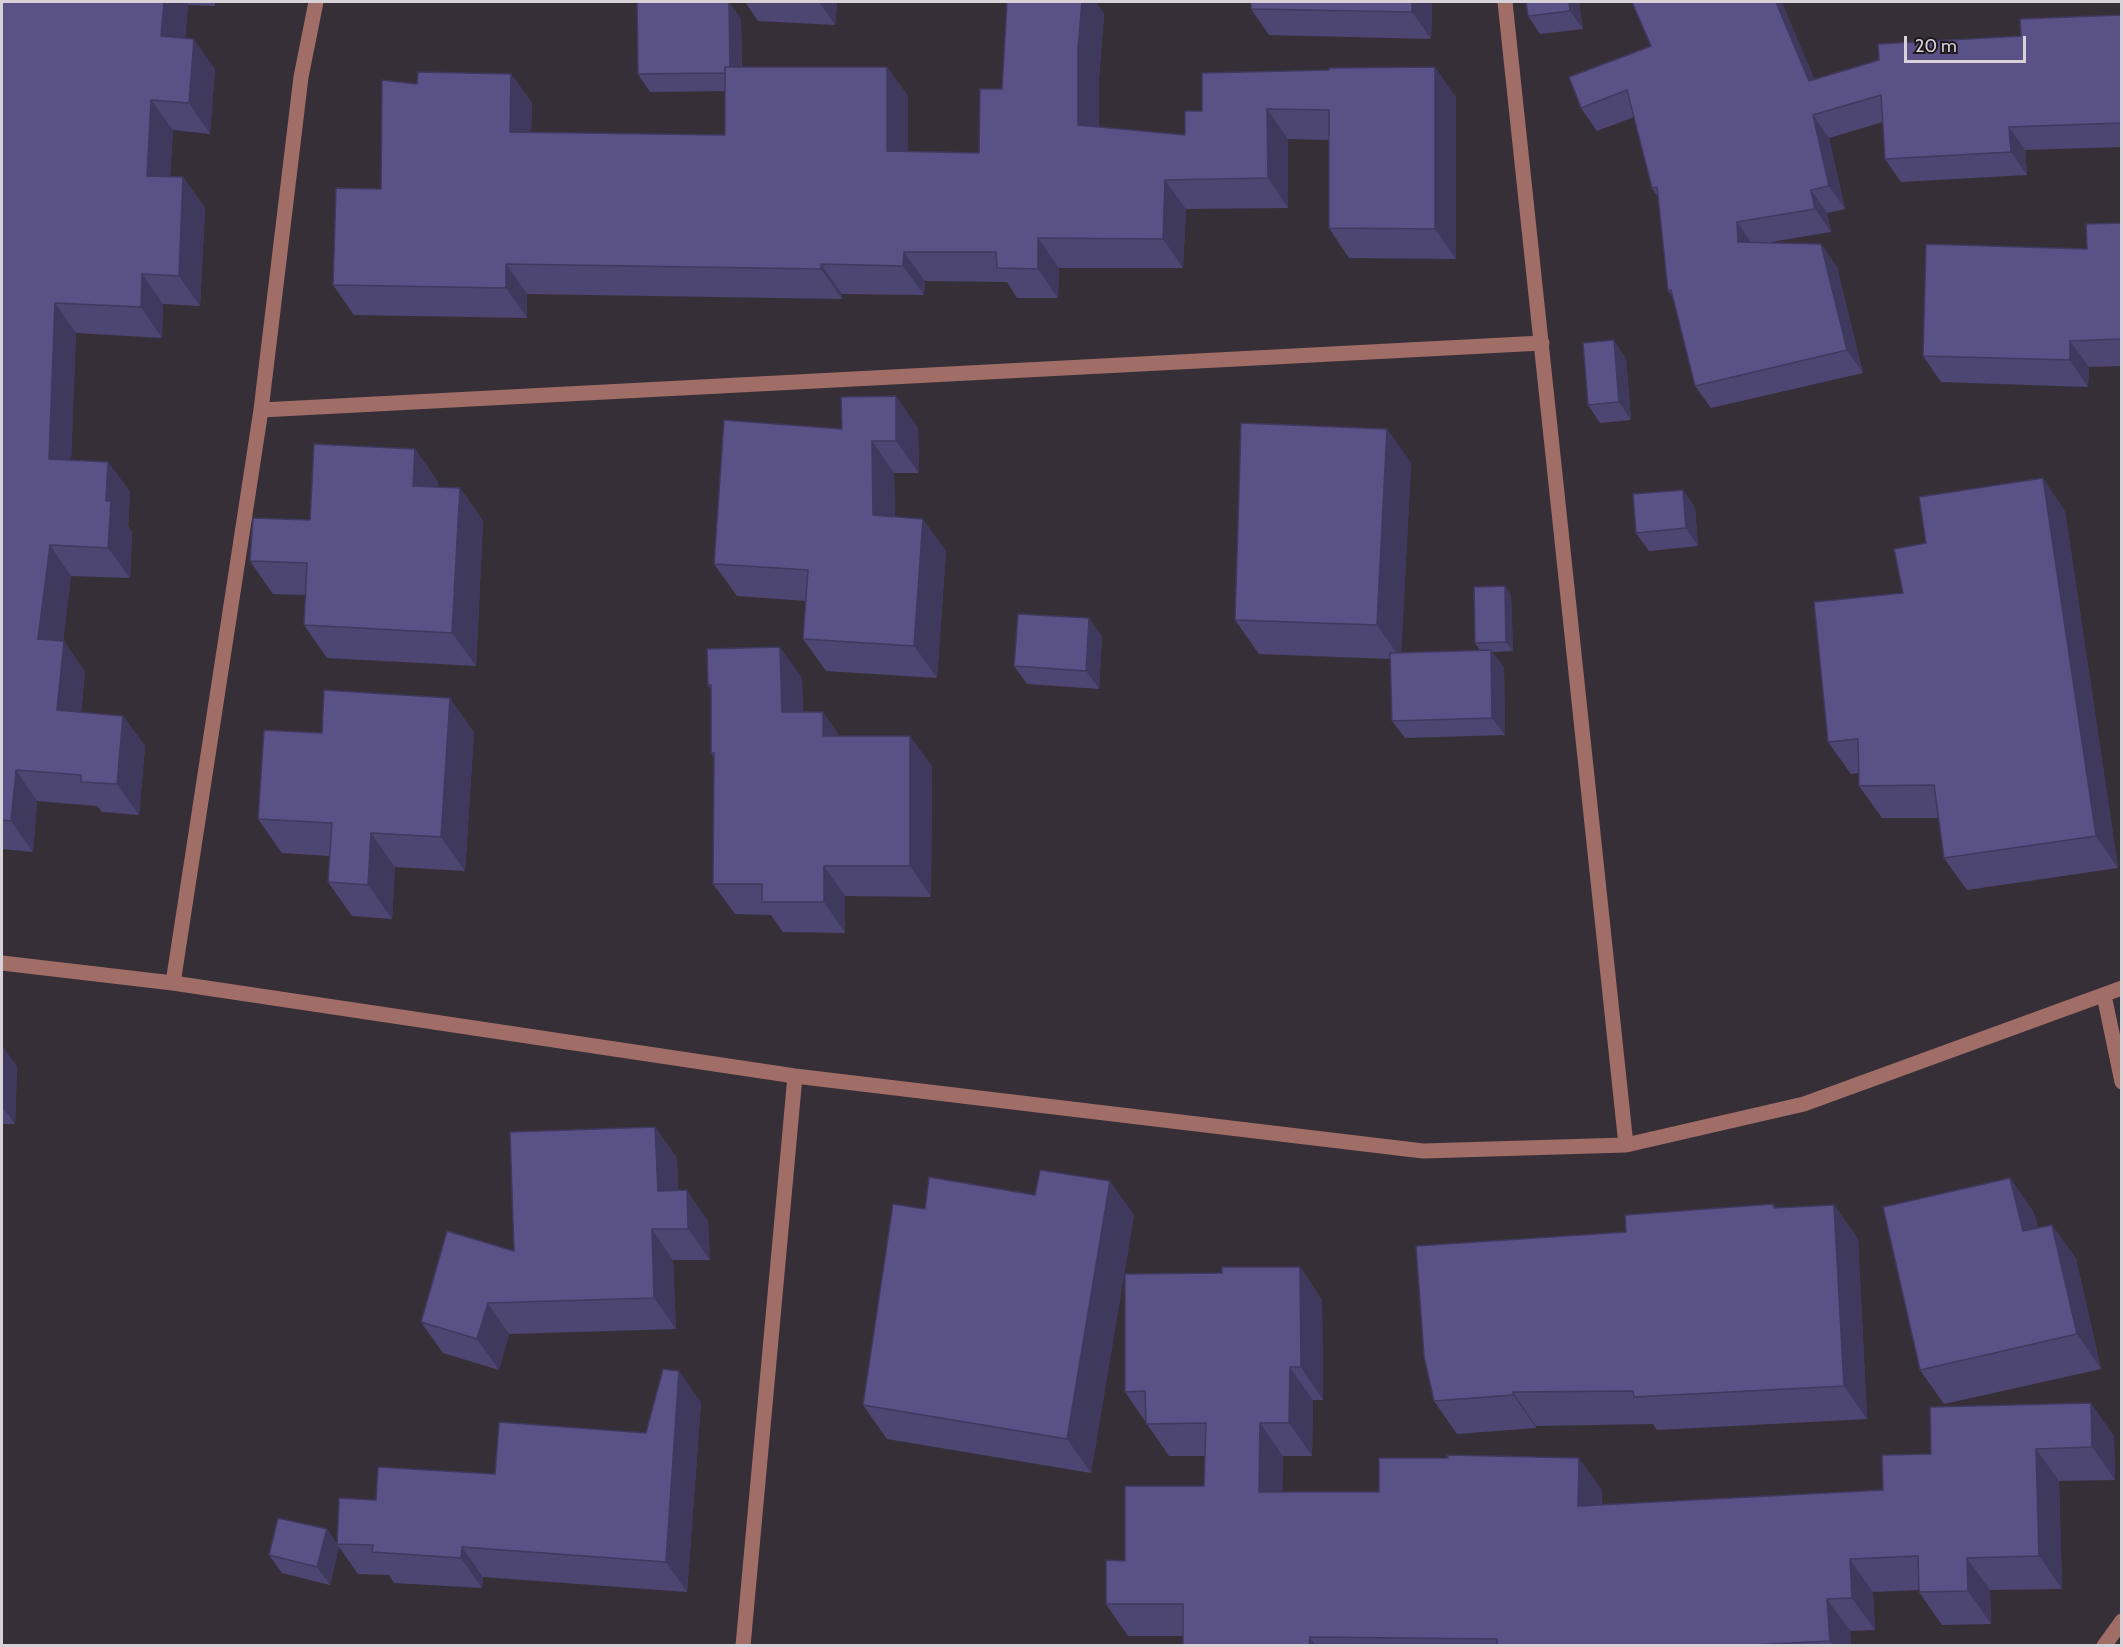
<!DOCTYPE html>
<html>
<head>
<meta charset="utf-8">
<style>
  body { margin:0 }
  #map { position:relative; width:2123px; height:1647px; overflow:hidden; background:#372f37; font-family:Cabin,sans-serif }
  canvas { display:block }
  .frame { position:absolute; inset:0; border:3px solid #d7d2d7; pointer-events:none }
  .scale { position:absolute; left:1904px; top:36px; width:122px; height:27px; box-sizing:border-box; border:3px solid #d7d2d7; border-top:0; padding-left:8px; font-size:18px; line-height:21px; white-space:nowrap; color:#d7d2d7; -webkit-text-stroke:4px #1c181c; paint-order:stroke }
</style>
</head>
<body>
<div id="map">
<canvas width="2123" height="1647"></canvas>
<div class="frame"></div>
<div class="scale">20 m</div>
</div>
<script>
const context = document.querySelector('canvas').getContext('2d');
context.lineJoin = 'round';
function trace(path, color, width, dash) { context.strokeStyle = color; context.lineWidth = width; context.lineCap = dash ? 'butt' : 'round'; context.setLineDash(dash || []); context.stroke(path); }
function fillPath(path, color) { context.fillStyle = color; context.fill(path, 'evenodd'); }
trace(new Path2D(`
  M1505,2L1626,1145
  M261,410L1542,343
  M2,963L173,983L795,1076L1423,1151L1626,1145L1804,1104L2122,988
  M173,983L261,410L301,77L316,2
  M2104,995L2122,1082
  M743,1646L795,1076
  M2104,1646L2122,1621`), '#a06e67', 15);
fillPath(new Path2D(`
  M2,2H215V6L188,5L185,38L215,69L210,134L173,130L170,177H183L205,208L200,306L163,304L162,338L76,333L71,460L108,462L130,492L128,526L132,532L130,578L71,576L63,641L85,672L81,712L123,716L145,746L139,815L102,812L97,806L37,801L33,852L2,849Z
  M729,2L741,19L742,67H887L908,96V151L979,153L1002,89L1007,2H1096L1104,14L1099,78V127L1185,135L1202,111L1456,97V259L1349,258L1329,228V140L1288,139V208L1186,209L1183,268H1059L1058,298H1017L1007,282L925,281L924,295L842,294V299L527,294V318L354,315L333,285L381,189L417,84L511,74L532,103L531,132L725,135V91L650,92L638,74Z
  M745,2H837L835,25L758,21Z
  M1251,2H1432L1431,39L1269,35L1251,9Z
  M1526,2H1579L1583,29L1540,34L1528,16Z
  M2121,15V147L2025,150L2027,175L1901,182L1885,159L1883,122L1829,138L1845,209L1827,213L1831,232L1765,243L1821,244L1837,267L1863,373L1711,408L1695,386L1673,297L1668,291L1658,197L1652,188L1634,117L1597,131L1581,108L1651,46L1815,79Z
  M2121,223V366L2089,367L2088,387L1941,382L1923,356L2087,249Z
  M1626,358L1631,420L1600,423L1588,405Z
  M896,396L918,428L919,473H894L895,517L946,551L937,678L826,671L803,639L806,601L737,596L714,564L842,429Z
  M1387,429L1411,463L1401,653L1480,650L1475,643L1511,595L1513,651L1492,652L1504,668L1505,735L1405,738L1392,721L1390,659L1259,654L1235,620Z
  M415,449L438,482L437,487L460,488L483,521L476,666L327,658L304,625L306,595L273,594L250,561Z
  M1683,490L1695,508L1698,546L1649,551L1636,533Z
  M2065,511L2118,868L1967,890L1944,858L1938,818H1882L1859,786V773L1851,774L1828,742L1903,593L1926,543Z
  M1102,636L1099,689L1027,684L1014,666Z
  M802,678L803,712L840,736L932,766L931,897L845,896V933L783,932L771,915L735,914L713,884L714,758L711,753V690L708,685Z
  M474,732L465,871L395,867L392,919L352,916L328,882L330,856L282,853L258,819L322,733Z
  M2,1049H4L17,1067L15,1124H2Z
  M655,1127L677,1158L678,1190L708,1221L710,1260H673L676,1329L509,1334L499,1370L443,1353L421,1322L514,1251Z
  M2010,1178L2034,1213L2038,1228L2052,1225L2076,1259L2101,1369L1944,1404L1920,1370Z
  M1773,1204L1776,1208L1834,1205L1858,1239L1867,1419L1657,1430L1653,1424L1536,1426V1428L1457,1434L1434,1401L1626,1232Z
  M925,1209L1134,1215L1091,1473L887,1439L863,1405Z
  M1300,1267L1322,1300L1323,1400H1313L1312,1456H1283L1282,1492L1602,1490V1505L1883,1490L1931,1454L2114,1436L2115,1480L2059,1481L2062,1589L1990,1590L1991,1624L1942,1625L1919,1592V1590L1873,1592L1875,1630L1850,1631L1851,1646H1183V1636H1128L1106,1604L1125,1561L1204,1486L1205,1456H1169L1125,1392L1222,1273Z
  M701,1402L687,1592L483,1577L482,1588L394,1583L389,1575L358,1574L337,1544L376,1500L495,1474L646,1433Z
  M327,1529L339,1547L330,1585L282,1573L269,1555Z`), '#4d4673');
fillPath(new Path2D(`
  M164,2H186L188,5L183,67L161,36Z
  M729,2L741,19L742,91L730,73Z
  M819,2H837L835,25Z
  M1082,2H1096L1104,14L1099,78V155L1078,125V48Z
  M1412,2H1432L1431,39L1412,12Z
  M1569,2H1579L1583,29L1570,11Z
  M1776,2H1782L1825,104L1809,81Z
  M194,39L215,69L210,134L189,103Z
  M887,67L908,96V180L887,151Z
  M1435,67L1456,97V259L1435,229Z
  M511,74L532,103L530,161L510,132Z
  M151,100L173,130L168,206L147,176Z
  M1267,109L1288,139V208L1268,178Z
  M1813,115L1829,138L1845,209L1829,186Z
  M2009,127L2025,150L2027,175L2011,152Z
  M183,177L205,208L200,306L179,276Z
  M1165,180L1186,209L1183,268L1163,239Z
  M1811,190L1827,213L1831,232L1815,209Z
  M1737,222L1753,245L1738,242Z
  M1038,238L1059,268L1058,298L1038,269Z
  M1821,244L1837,267L1863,373L1847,350Z
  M904,252L925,281L924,295L903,266Z
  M506,264L527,294V318L506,288Z
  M821,264L842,294V299L821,269Z
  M142,274L163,304L162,338L141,307Z
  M55,303L76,333L70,490L49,459Z
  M1614,340L1626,358L1631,420L1619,402Z
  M2070,341L2089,367L2088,387L2070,360Z
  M896,396L918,428L919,473L896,441Z
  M1387,429L1411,463L1401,659L1377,625Z
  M872,441L894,473L896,548L873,515Z
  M415,449L438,482L436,519L413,486Z
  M108,462L130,492L128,526L132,532L130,578L108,548L106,501Z
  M2043,478L2065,511L2118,868L2096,836Z
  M460,488L483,521L476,666L452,633Z
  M1683,490L1695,508L1698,546L1686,528Z
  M923,519L946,551L937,678L914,646Z
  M50,545L71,576L60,670L38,639Z
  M1505,586L1511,595L1513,651L1506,642Z
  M1089,618L1102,636L1099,689L1086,671Z
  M64,641L85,672L78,740L57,710Z
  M780,647L802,678L803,742L782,712Z
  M1491,650L1504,668L1505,735L1492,718Z
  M450,698L474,732L465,871L441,837Z
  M823,712L844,742L823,736Z
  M123,716L145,746L139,815L117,784Z
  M910,736L932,766L931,897L910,866Z
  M16,770L37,801L33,852L11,821Z
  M371,833L395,867L392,919L368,885Z
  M824,866L845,896V933L824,902Z
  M4,1049L17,1067L15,1124L2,1106Z
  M655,1127L677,1158L679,1222L658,1191Z
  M2010,1178L2034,1213L2047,1266L2023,1231Z
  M1110,1181L1134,1215L1091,1473L1067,1439Z
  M687,1190L708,1221L710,1260L688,1229Z
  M1834,1205L1858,1239L1867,1419L1844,1386Z
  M2052,1225L2076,1259L2101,1369L2077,1334Z
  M652,1229L673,1260L676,1329L654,1298Z
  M1300,1267L1322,1300L1323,1400L1301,1367Z
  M488,1303L509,1334L499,1370L477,1339Z
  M1290,1367L1313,1400L1312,1456L1289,1423Z
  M679,1371L701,1402L687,1592L666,1562Z
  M1513,1392L1536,1426V1428L1513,1395Z
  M2091,1403L2114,1436L2115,1480L2092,1447Z
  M1260,1423L1283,1456L1282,1525L1259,1492Z
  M2036,1449L2059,1481L2062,1589L2039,1556Z
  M1579,1458L1602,1490L1601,1539L1578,1506Z
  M327,1529L339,1547L330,1585L317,1567Z
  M462,1547L483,1577L482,1588L461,1558Z
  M1967,1558L1990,1590L1991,1624L1968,1591Z
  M1850,1559L1873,1592L1875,1630L1852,1598Z
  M1827,1599L1850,1631L1851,1646H1833L1830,1641Z
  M1310,1637L1316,1646H1309Z`), '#3f395e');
const building = new Path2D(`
  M2,2H164L161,36L194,39L189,103L151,100L147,176L183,177L179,276L142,274L141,307L55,303L49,459L108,462L106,501H111L108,548L50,545L38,639L64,641L57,710L123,716L117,784L81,782V775L16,770L11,821L2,820Z
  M637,2H729L730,67H725V73L638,74Z
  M1007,2H1082L1078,48V125L1185,135V111H1202V73L1329,70V68L1435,67V229L1329,228V110L1267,109L1268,178L1165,180L1163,239L1038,238V269L997,268L996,252H904L903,266L821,264V269L506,264V288L333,285L336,188L381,189L382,80L417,84L418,72L511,74L510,132L725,135V67H887V151L979,153L980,89H1002Z
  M1251,2H1412V12L1251,9Z
  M1526,2H1569L1570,11L1528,16Z
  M1632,2H1776L1809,81L1879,60L1878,44L2021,36L2020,19L2121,15V123L2009,127L2011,152L1885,159L1881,95L1813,115L1829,186L1811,190L1815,209L1737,222L1738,242L1821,244L1847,350L1695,386L1671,290L1668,291L1657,187L1652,188L1627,90L1581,108L1569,77L1651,46Z
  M2121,223V339L2070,341V360L1923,356L1926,244L2087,249L2086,224Z
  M1614,340L1619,402L1588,405L1583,343Z
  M896,396V441H872L873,515L923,519L914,646L803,639L808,570L714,564L724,420L842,429L841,397Z
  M1241,423L1387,429L1377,625L1235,620Z
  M314,444L415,449L413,486L460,488L452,633L304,625L307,563L250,561L253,518L310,520Z
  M2043,478L2096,836L1944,858L1934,785L1859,786L1858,739L1828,742L1814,602L1903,593L1894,549L1926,543L1919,497Z
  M1683,490L1686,528L1636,533L1633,494Z
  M1505,586L1506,642L1475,643L1474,587Z
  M1018,614L1089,618L1086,671L1014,666Z
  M780,647L782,712H823V736H910V866H824V902H762V884H713L714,753H711V685H708L707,649Z
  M1491,650L1492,718L1392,721L1390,653Z
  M324,690L450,698L441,837L371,833L368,885L328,882L332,823L258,819L264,730L322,733Z
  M2,1049H4L2,1106Z
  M655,1127L658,1191L687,1190L688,1229H652L654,1298L488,1303L477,1339L421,1322L447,1231L514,1251L510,1132Z
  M1040,1170L1110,1181L1067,1439L863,1405L893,1204L925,1209L929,1177L1035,1195Z
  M2010,1178L2023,1231L2052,1225L2077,1334L1920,1370L1883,1207Z
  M1773,1204L1774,1208L1834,1205L1844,1386L1634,1397L1633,1391L1513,1392V1395L1434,1401L1424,1356L1416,1246L1626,1232L1625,1215Z
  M1222,1267H1300L1301,1367H1290L1289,1423H1260L1259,1492H1379V1458H1448L1447,1455L1579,1458L1578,1506L1883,1490L1882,1455L1931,1454L1930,1407L2091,1403L2092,1447L2036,1449L2039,1556L1967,1558L1968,1591L1919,1592L1918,1556L1850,1559L1852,1598L1827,1599L1830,1641L1733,1646H1497V1639L1310,1637L1309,1646H1183V1604H1106V1560L1125,1561V1486H1204L1206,1423L1146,1424L1145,1391L1125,1392V1274L1222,1273Z
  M663,1369L679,1371L666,1562L462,1547L461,1558L372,1552L373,1545L337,1544L339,1498L376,1500L378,1467L495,1474L499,1422L646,1433Z
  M278,1518L327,1529L317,1567L269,1555Z`);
fillPath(building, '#5a5186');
trace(building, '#3f395e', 1.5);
</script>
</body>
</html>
